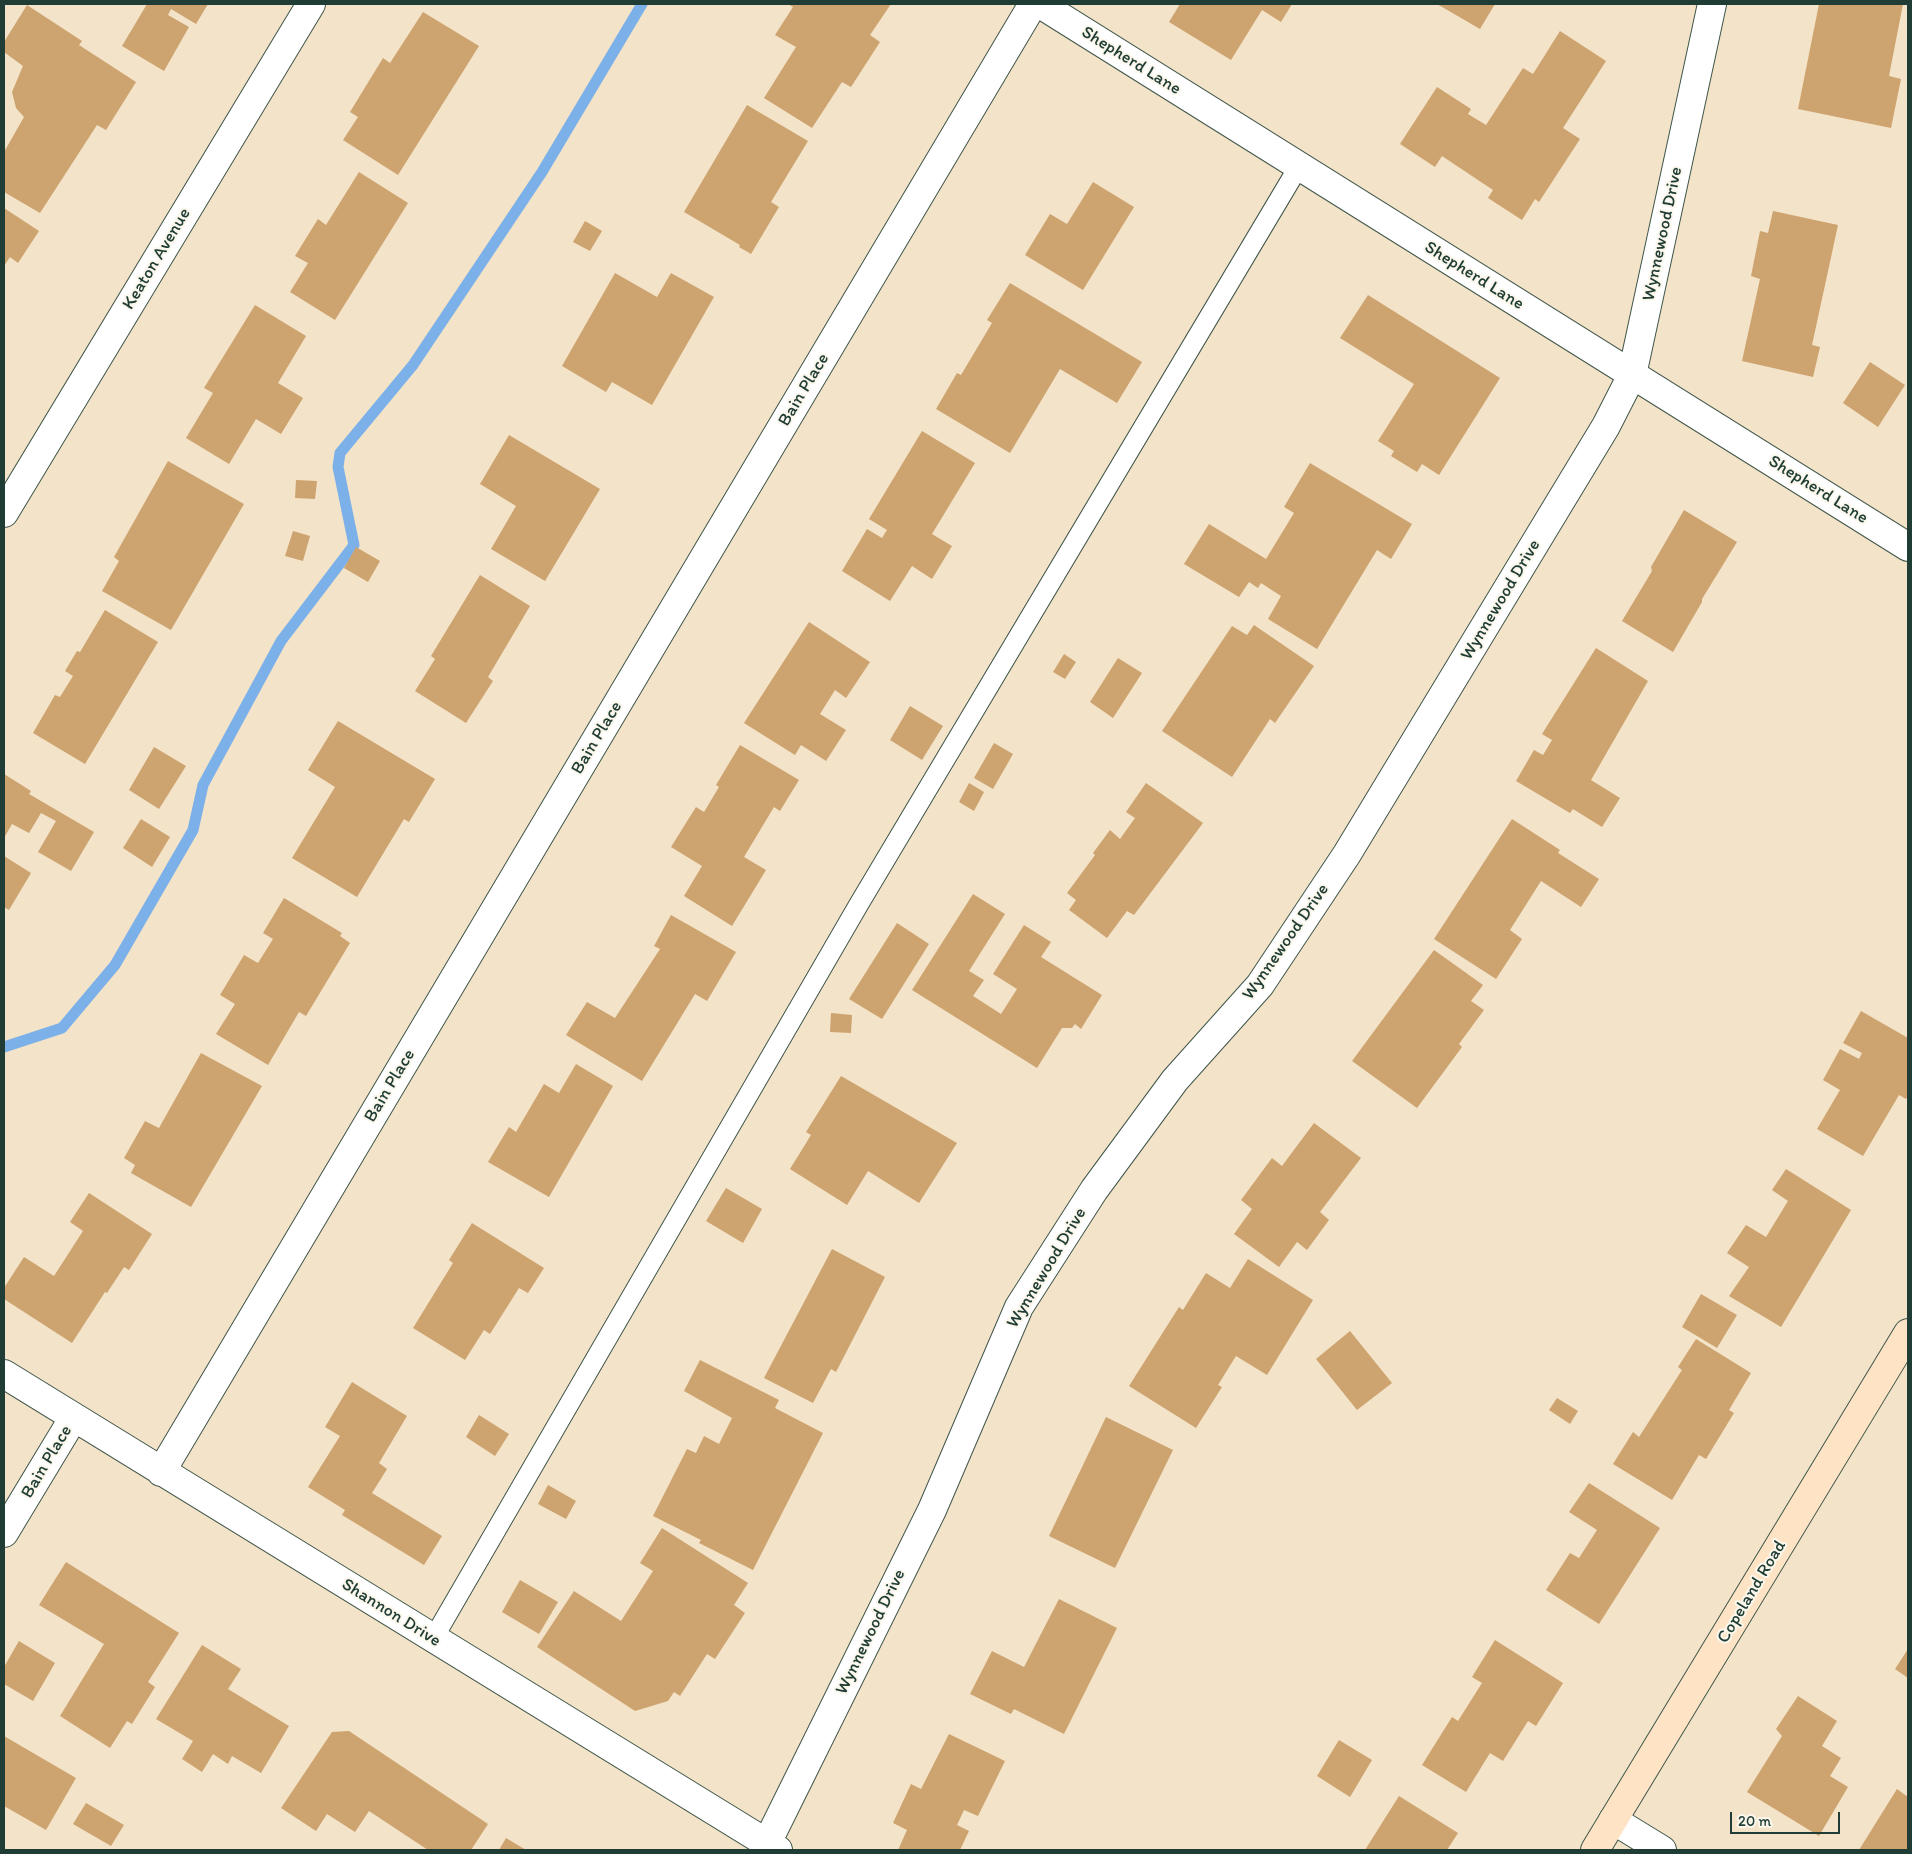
<!DOCTYPE html>
<html>
<head>
<meta charset="utf-8">
<style>
  body { margin:0 }
  #map { position:relative; width:1912px; height:1854px; overflow:hidden; background:#f3e3c8; font-family:Itim,sans-serif }
  canvas { display:block }
  .frame { position:absolute; inset:0; border:5px solid #1f3d34; pointer-events:none }
  .scale { position:absolute; left:1730px; top:1812px; width:110px; height:22px; box-sizing:border-box; border:2px solid #1f3d34; border-top:0; padding-left:6px; font-size:15px; line-height:18px; white-space:nowrap; color:#1f3d34; -webkit-text-stroke:4px #fbf7ec; paint-order:stroke }
</style>
</head>
<body>
<div id="map">
<canvas width="1912" height="1854"></canvas>
<div class="frame"></div>
<div class="scale">20 m</div>
</div>
<script>
const context = document.querySelector('canvas').getContext('2d');
context.lineJoin = 'round';
function trace(path, color, width, dash) { context.strokeStyle = color; context.lineWidth = width; context.lineCap = dash ? 'butt' : 'round'; context.setLineDash(dash || []); context.stroke(path); }
function fillPath(path, color) { context.fillStyle = color; context.fill(path, 'evenodd'); }
function drawText(font, color, halo, rows, align = 'center') {
  context.font = font + ' Itim,sans-serif'; context.lineWidth = 4; context.setLineDash([]); context.textBaseline = 'middle'; context.strokeStyle = halo; context.fillStyle = color; for (const [text, x, y, turn = 0] of rows) {
    context.save(); context.translate(x, y); context.rotate((+turn || 0) * Math.PI / 180); context.textAlign = isNaN(turn) ? turn : align; if (halo) context.strokeText(text, 0, 0); context.fillText(text, 0, 0); context.restore();
  }
}
trace(new Path2D(`
  M4,1047L62,1028L115,965L193,830L203,785L281,641L354,545L338,467L340,453L413,365L542,172L642,4`), '#7cb0e9', 11);
fillPath(new Path2D(`
  M147,4H208L196,24L171,9L168,15L189,27L164,71L122,46Z
  M788,4H891L870,35L880,42L851,87L842,82L812,128L764,98L796,47L775,35L793,7Z
  M1180,4H1292L1281,22L1262,10L1231,60L1169,22Z
  M1437,4H1495L1480,29Z
  M1819,4H1903L1889,76L1901,79L1891,128L1798,109Z
  M27,5L82,41L79,45L136,82L106,130L97,125L40,213L4,192V152L24,117L16,108L12,92L23,66L4,52V42Z
  M423,12L479,46L398,175L343,140L358,117L350,112L383,58L390,63Z
  M1560,31L1606,61L1563,128L1580,139L1539,202L1535,199L1522,220L1488,198L1493,190L1442,156L1435,167L1400,144L1437,87L1471,109L1468,114L1486,125L1523,68L1533,74Z
  M747,105L808,141L771,202L779,207L751,254L739,247L740,245L684,212Z
  M359,172L408,203L335,320L290,292L308,263L295,256L318,219L326,225Z
  M1093,182L1134,207L1083,290L1025,255L1050,214L1067,224Z
  M4,208L39,231L18,263L10,257L4,266Z
  M1773,211L1838,225L1812,345L1820,347L1813,377L1742,361L1760,279L1751,276L1760,231L1768,233Z
  M585,221L602,231L590,251L573,242Z
  M615,273L657,297L671,273L714,297L652,405L612,382L606,392L562,366Z
  M1010,283L1142,362L1117,403L1060,369L1010,453L936,409L957,373L961,375L992,323L987,320Z
  M1368,295L1500,378L1439,475L1422,464L1417,472L1391,456L1394,451L1378,441L1414,384L1340,338Z
  M255,305L306,336L278,383L303,398L281,434L256,419L229,464L186,438L213,393L204,388Z
  M1870,362L1905,385L1878,427L1843,403Z
  M922,431L975,463L932,534L952,546L932,579L912,566L890,601L842,571L867,529L882,538L887,530L869,519Z
  M509,435L600,489L545,581L491,549L516,506L480,484Z
  M168,461L244,504L171,630L102,591L119,561L114,557Z
  M1310,463L1412,524L1391,559L1377,550L1317,649L1268,619L1281,596L1261,583L1258,588L1249,582L1239,597L1184,564L1209,524L1266,559L1294,513L1284,507Z
  M296,480L317,481L315,499L295,498Z
  M1684,510L1737,542L1702,599V602L1673,652L1622,621L1652,571L1651,567Z
  M293,531L310,536L303,561L285,556Z
  M356,547L380,561L368,582L344,568Z
  M480,575L530,606L488,677L493,681L466,723L415,691L435,659L431,656Z
  M105,610L158,642L85,764L33,733L55,695L60,697L73,676L65,671L77,651L80,652Z
  M809,622L870,662L846,698L835,690L820,714L846,730L826,761L801,745L795,755L744,723Z
  M1254,625L1314,666L1275,723L1270,719L1232,777L1162,731L1232,626L1247,635Z
  M1596,648L1648,681L1591,780L1620,798L1602,827L1573,809L1570,813L1516,781L1534,750L1543,755L1552,740L1542,734Z
  M1064,654L1076,662L1065,679L1053,672Z
  M1118,658L1142,673L1113,718L1090,702Z
  M910,706L943,726L922,760L890,740Z
  M338,721L435,779L409,822L404,819L357,897L292,858L335,787L308,770Z
  M994,743L1013,754L993,789L974,778Z
  M740,745L799,780L780,811L774,807L744,857L766,870L732,926L684,896L702,866L671,847L696,807L704,812L719,787L716,785Z
  M154,747L186,766L159,809L129,790Z
  M4,774L31,791L29,794L94,832L71,871L38,852L56,821L41,813L29,833L12,824L4,838Z
  M969,783L984,792L974,811L959,802Z
  M1146,783L1203,823L1134,915L1127,911L1107,938L1069,910L1076,900L1067,893L1095,855L1093,853L1110,830L1120,839L1135,818L1126,812Z
  M141,819L170,837L152,867L123,848Z
  M1512,819L1560,850L1558,853L1599,879L1581,907L1541,881L1510,930L1522,939L1496,979L1434,939Z
  M4,856L31,873L9,910L4,907Z
  M973,894L1005,914L969,971L984,980L973,996L1001,1014L1017,989L993,974L1024,925L1051,942L1041,957L1102,995L1081,1029L1075,1024L1072,1028H1062L1037,1068L912,990Z
  M284,898L342,933L340,936L350,943L306,1016L299,1012L268,1065L216,1034L235,1004L220,995L244,955L258,963L273,939L263,933Z
  M671,915L736,952L707,1001L695,994L642,1081L566,1035L587,1002L615,1018L660,949L654,946Z
  M897,923L929,944L882,1019L849,999Z
  M1434,950L1483,985L1471,1001L1484,1010L1459,1044L1462,1047L1417,1108L1352,1061Z
  M1861,1011L1908,1038V1096L1906,1099L1899,1095L1863,1156L1817,1129L1840,1090L1823,1080L1840,1049L1859,1059L1862,1053L1843,1043Z
  M831,1013L852,1015L851,1033L830,1032Z
  M201,1053L262,1086L191,1207L131,1173L135,1165L124,1158L145,1121L159,1128Z
  M576,1064L613,1086L549,1197L488,1162L509,1127L516,1132L544,1084L559,1093Z
  M841,1076L957,1143L919,1203L868,1171L847,1205L790,1169L811,1135L806,1132Z
  M1314,1123L1361,1158L1320,1212L1329,1220L1307,1250L1297,1242L1279,1267L1234,1234L1252,1209L1241,1200L1272,1158L1282,1166Z
  M1786,1169L1851,1210L1781,1327L1729,1296L1749,1267L1727,1253L1746,1225L1766,1237L1788,1201L1772,1190Z
  M726,1188L762,1209L743,1243L706,1221Z
  M89,1193L152,1234L129,1270L124,1267L107,1293L105,1292L72,1343L4,1299V1288L24,1257L54,1276L83,1231L70,1222Z
  M472,1223L544,1268L528,1293L519,1288L490,1334L484,1330L465,1360L413,1328L453,1263L449,1260Z
  M832,1249L885,1277L836,1372L831,1369L813,1403L764,1378Z
  M1248,1259L1313,1300L1267,1375L1236,1356L1218,1385L1222,1387L1196,1428L1129,1386L1179,1307L1183,1310L1206,1273L1230,1288Z
  M1701,1294L1737,1315L1717,1348L1682,1327Z
  M1350,1331L1392,1383L1357,1410L1316,1359Z
  M1696,1339L1751,1373L1729,1410L1734,1413L1706,1459L1699,1455L1672,1500L1613,1464L1633,1432L1639,1437L1682,1370L1678,1367Z
  M700,1360L779,1400L775,1408L823,1433L753,1570L699,1543L701,1540L653,1516L687,1449L696,1453L704,1436L719,1444L732,1418L684,1391Z
  M352,1382L407,1416L379,1463L387,1469L372,1493L442,1536L424,1565L342,1515L345,1510L308,1487L340,1436L325,1427Z
  M1557,1398L1578,1411L1570,1424L1549,1410Z
  M479,1415L509,1434L495,1456L466,1437Z
  M1106,1417L1173,1450L1115,1568L1049,1536Z
  M1589,1483L1660,1528L1599,1624L1546,1590L1570,1553L1579,1558L1597,1530L1569,1512Z
  M548,1485L576,1501L566,1519L538,1504Z
  M662,1528L748,1583L734,1605L745,1613L715,1659L707,1654L680,1696L674,1692L668,1701L635,1711L537,1647L574,1591L621,1621L653,1571L640,1563Z
  M66,1562L179,1633L148,1682L155,1687L132,1724L127,1721L110,1748L60,1716L104,1644L39,1605Z
  M520,1580L558,1602L539,1634L502,1612Z
  M1059,1599L1117,1628L1064,1734L1014,1709L1011,1714L970,1694L992,1651L1024,1667Z
  M1495,1640L1563,1683L1536,1726L1528,1721L1503,1761L1490,1753L1466,1792L1422,1765L1452,1717L1458,1721L1482,1683L1472,1677Z
  M19,1641L55,1663L33,1701L4,1684V1667Z
  M202,1645L241,1669L228,1689L289,1726L261,1773L232,1756L228,1764L213,1754L202,1772L182,1759L193,1741L156,1719Z
  M1908,1649V1678L1895,1669Z
  M1798,1696L1837,1721L1822,1746L1841,1758L1830,1776L1848,1787L1819,1836L1747,1792L1782,1736L1776,1729Z
  M349,1731L488,1824L471,1850H428L369,1811L355,1832L327,1814L316,1831L281,1808L332,1732Z
  M949,1734L1005,1761L978,1816L964,1810L957,1825L969,1831L960,1850H898L907,1830L893,1823L911,1784L921,1789Z
  M4,1736L76,1778L46,1830L4,1806Z
  M1339,1740L1372,1760L1350,1797L1317,1776Z
  M1897,1789L1908,1797V1850H1859Z
  M1399,1796L1458,1833L1447,1850H1365Z
  M86,1803L124,1825L111,1846L73,1824Z
  M506,1838L526,1850H499Z`), '#cda36f');
const lane = new Path2D(`
  M433,1639L859,904L1299,166`);
const street = new Path2D(`
  M1040,4L1908,547
  M4,513L311,4
  M4,1374L778,1850
  M161,1472L1033,4
  M4,1533L74,1417
  M1613,1820L1662,1850
  M767,1843L932,1510L1019,1307L1094,1190L1175,1080L1260,985L1347,854L1606,426L1632,375L1712,4`);
const secondary = new Path2D(`
  M1595,1850L1908,1333`);
trace(lane, '#3f564a', 21);
trace(street, '#3f564a', 30);
trace(secondary, '#3f564a', 30);
trace(lane, '#fff', 19);
trace(street, '#fff', 28);
trace(secondary, '#fee4c5', 28);
drawText('18px', '#1f3d34', '#fbf7ec', [
  ["Shepherd Lane",1131,61,32],
  ["Wynnewood Drive",1663,234,-78],
  ["Keaton Avenue",157,259,-59],
  ["Shepherd Lane",1474,276,32],
  ["Bain Place",804,390,-59],
  ["Shepherd Lane",1818,490,32],
  ["Wynnewood Drive",1501,600,-59],
  ["Bain Place",597,738,-59],
  ["Wynnewood Drive",1286,942,-55],
  ["Bain Place",390,1086,-59],
  ["Wynnewood Drive",1047,1268,-59],
  ["Bain Place",47,1462,-59],
  ["Copeland Road",1752,1592,-59],
  ["Shannon Drive",391,1613,32],
  ["Wynnewood Drive",871,1632,-64]
]);
</script>
</body>
</html>
